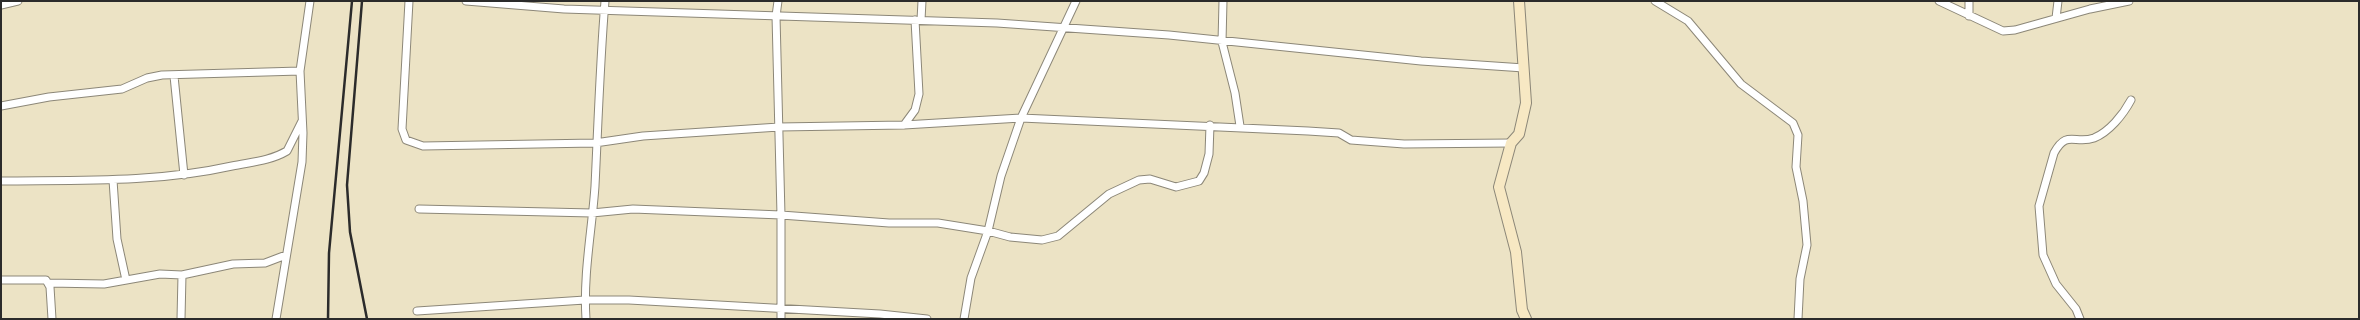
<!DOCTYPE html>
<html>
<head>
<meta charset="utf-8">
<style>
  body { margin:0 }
  #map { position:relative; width:2360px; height:320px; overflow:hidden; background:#ece3c5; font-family:Mynerve,sans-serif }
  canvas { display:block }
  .frame { position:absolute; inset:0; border:2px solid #2b2b2b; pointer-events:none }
</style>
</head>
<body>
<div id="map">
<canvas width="2360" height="320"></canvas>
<div class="frame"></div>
</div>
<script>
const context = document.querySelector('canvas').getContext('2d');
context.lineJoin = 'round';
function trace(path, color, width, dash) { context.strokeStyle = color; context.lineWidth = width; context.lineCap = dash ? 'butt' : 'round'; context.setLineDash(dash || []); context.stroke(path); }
const street = new Path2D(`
  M409,1L402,129L406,140L423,146L595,143L643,136L779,127L904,125L1021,118L1308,131L1339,133L1351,140L1404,144L1511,143
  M466,1L564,9L997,23L1169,35L1421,61L1524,68
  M778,1L776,16L781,215V319
  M1223,1L1222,42L1235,93L1240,126
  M1655,1L1688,21L1741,84L1793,123L1798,135L1796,167L1803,201L1807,245L1800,279L1798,319
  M1939,1L2003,31L2015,30L2090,9L2129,1
  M1969,1V16
  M1,5L18,1
  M2056,18L2058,1
  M921,20L922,1
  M174,76L184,175
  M1,106L49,97L122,89L147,78L162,75L300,71
  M904,125L915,110L919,94L915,20
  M113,180L117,239L126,280
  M1,181C78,180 156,183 232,166C251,162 270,161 287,151L302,121
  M419,209L592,213L633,209L781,215L889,223H938L988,231L1010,237L1042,240L1058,236L1109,194L1139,180L1150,179L1176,187L1199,181L1204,173L1209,154L1210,125
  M1,280H46L50,287L52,319
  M49,283L104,284L160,274L182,275L233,264L265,263L286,255
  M417,311L585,300H629L880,314L927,319
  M181,319L182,275
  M276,319L302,162L303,133L300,71L310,1
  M586,319C583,274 592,230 595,186C598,124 600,62 605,1
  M964,319L971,278L988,231L1001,176L1021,118L1076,1
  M2080,319L2076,309L2056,284L2043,255L2039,206L2054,153C2067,129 2075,145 2094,138C2109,132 2123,115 2131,100`);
const secondary = new Path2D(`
  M1519,1L1526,103L1519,134L1511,143L1499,187L1516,252L1522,310L1526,319`);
trace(street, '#8c8778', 9);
trace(secondary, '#8c8778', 12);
trace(street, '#fff', 7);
trace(secondary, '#f7e8c3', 10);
trace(new Path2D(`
  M362,1L347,185L350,232L367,319
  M328,319L329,253L352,1`), '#2b2b2b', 2.5);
</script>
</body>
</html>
